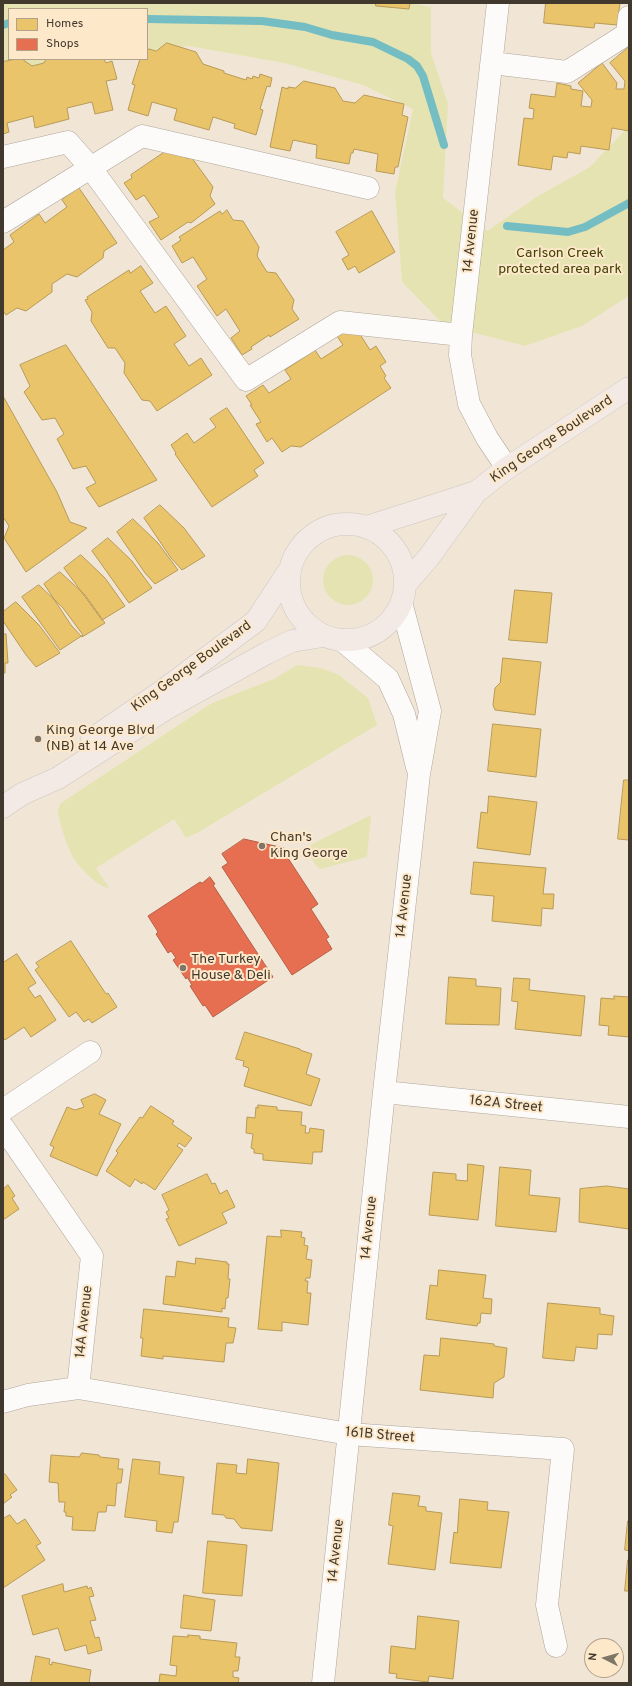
<!DOCTYPE html>
<html>
<head>
<meta charset="utf-8">
<style>
  body { margin:0 }
  #map { position:relative; width:632px; height:1686px; overflow:hidden; background:#f1e6d6; font-family:Overpass,sans-serif }
  canvas { display:block }
  .frame { position:absolute; inset:0; border:4px solid #41392d; pointer-events:none }
  .legend { position:absolute; left:8px; top:8px; width:140px; height:52px; box-sizing:border-box; background:#fde8ca; border:1px solid #b2a28b; margin:0; padding:5px 7px; list-style:none; font-size:12px; color:#41392d }
  .legend li { display:flex; align-items:center; gap:8px; height:20px }
  .legend b { width:20px; border:1px solid #b2a28b }
  .north { position:absolute; left:584px; top:1638px; width:40px; height:40px; box-sizing:border-box; background:#fde8ca; border:1px solid #b2a28b; border-radius:50%; rotate:276deg; font-size:11px; font-weight:700; line-height:16px; text-align:center; color:#41392d }
  .north::after { content:''; display:block; margin:auto; width:14px; height:18px; background:#7f7668; clip-path:polygon(50% 0,100% 100%,50% 72%,0 100%) }
</style>
</head>
<body>
<div id="map">
<canvas width="632" height="1686"></canvas>
<div class="frame"></div>
<ul class="legend">
<li><b style="height:11px;background:#e9c46a"></b>Homes</li>
<li><b style="height:11px;background:#e76f51"></b>Shops</li>
</ul>
<div class="north">N</div>
</div>
<script>
const context = document.querySelector('canvas').getContext('2d');
context.lineJoin = 'round';
function fillPath(path, color) { context.fillStyle = color; context.fill(path, 'evenodd'); }
function trace(path, color, width, dash) { context.strokeStyle = color; context.lineWidth = width; context.lineCap = dash ? 'butt' : 'round'; context.setLineDash(dash || []); context.stroke(path); }
function drawText(font, color, halo, rows, align = 'center') {
  context.font = font + ' Overpass,sans-serif'; context.lineWidth = 4; context.setLineDash([]); context.textBaseline = 'middle'; context.strokeStyle = halo; context.fillStyle = color; for (const [text, x, y, turn = 0] of rows) {
    context.save(); context.translate(x, y); context.rotate((+turn || 0) * Math.PI / 180); context.textAlign = isNaN(turn) ? turn : align; if (halo) context.strokeText(text, 0, 0); context.fillText(text, 0, 0); context.restore();
  }
}
fillPath(new Path2D(`
  M3,3H410L431,7V53L448,104L443,198L487,231L538,196L590,167L629,126V296L582,326L525,346L444,325L402,282L395,192L413,109L363,85L284,63L189,46L147,51V9H9V59H82L3,70Z
  M323 580a25 25 0 1 1 50 0a25 25 0 1 1-50 0Z
  M297,665L321,668L339,675L368,698L377,725L197,833L186,838L174,819L96,868L109,888C99,888 79,867 74,859C68,848 59,824 58,811C58,808 60,806 61,803L212,703L274,679Z
  M371,815L367,857L320,869C316,866 307,854 308,849C309,848 312,845 312,844Z`), '#e5e3b2');
const homes = new Path2D(`
  M376,3H410L409,9L376,6Z
  M546,3H620L617,25L595,23L594,28L544,23Z
  M167,43L196,52L203,64L224,71V73L246,80L247,77L252,79L253,76L259,78L260,74L272,78L270,87L267,86L260,109L263,110L256,135L234,128L235,124L213,117L209,130L174,120L177,109L152,102L148,116L128,110L135,85L132,84L140,59H147V50L149,49L156,51Z
  M629,47V131L612,128L609,150L581,146L580,154L568,152L567,158L553,156L551,170L518,165L524,118L533,119L534,109L529,108L531,94L555,97L557,83L571,86V89L583,91L581,106L591,107L592,100L578,83L602,63L617,83L616,89H624L625,81L610,63Z
  M16,59H22L32,66L44,63L46,59H104L106,63L112,61L117,79L106,81L113,110L95,114L92,102L67,108L69,119L35,128L33,116L7,123L9,132L3,134V62Z
  M304,81L335,88L343,101L355,103L364,95L404,104L402,115L408,117L398,167H395L394,174L376,171L378,154L354,149L353,153H351L349,164L316,158L317,145L293,140L290,151L270,147L282,87L288,89V87L295,88Z
  M172,147H178L186,158H192L213,187L210,196L215,204L191,223L188,222L161,240L149,222L159,217L144,195L136,200L124,183L132,178L131,175Z
  M79,188L117,243L104,251L103,258L77,277L67,274L52,284V292L26,311L17,308L6,315L3,311V250L14,242L10,235L39,214L45,223L67,207L62,200Z
  M227,210L233,220L243,221L259,247L257,256L267,272L276,273L294,300L292,309L299,319L270,337L269,335L251,347L252,349L242,355L231,338L240,331L226,309L217,316L197,286L207,279L193,257L182,263L172,246L181,240L179,237L220,211L222,214Z
  M372,211L395,252L359,273L355,266L348,270L342,259L349,255L336,232Z
  M141,266L153,283L140,291L155,313L166,306L186,336L174,344L189,366L201,358L212,375L157,411L150,401L142,400L124,373L125,363L115,348H108L91,321L92,312L85,300L88,299L87,297L129,270L130,273Z
  M354,325L370,350L376,346L386,362L380,366L386,376L384,378L391,388L301,447L291,446L282,452L272,438L267,442L256,424L261,422L250,405H252L246,396L263,385L269,393L291,379L285,370L315,350L321,359L343,345L337,336Z
  M66,345L157,480L99,507L86,488L96,483L86,466L73,469L57,439L64,434L55,418L42,420L24,392L30,386L20,365Z
  M3,396L57,492L70,522L87,528L26,572L4,538L9,526L3,517Z
  M227,408L264,463L254,470L258,476L212,507L175,454L176,453L171,445L187,433L194,443L216,427L210,419Z
  M160,505L184,528L205,556L182,570L171,558L144,518Z
  M133,519L158,543L178,570L155,584L145,573L117,532Z
  M108,538L132,561L152,588L129,603L92,551Z
  M81,555L105,578L125,606L102,620L64,568Z
  M60,572L85,595L105,623L82,637L71,625L44,584Z
  M39,585L63,608L83,635L60,650L22,597Z
  M515,590L552,593L547,643L509,640Z
  M16,602L39,625L60,653L36,667L26,655L3,621V612Z
  M6,634L8,663H5V673H3V635Z
  M503,658L541,662L535,715L495,710L493,705L495,688L500,683Z
  M493,724L541,729L536,777L488,771Z
  M624,780H629V840L618,839Z
  M489,796L537,802L530,855L477,848L481,812L487,813Z
  M474,862L546,868L543,894H554L553,909L542,908L541,926L492,921L494,896L471,894Z
  M71,941L106,994L108,993L117,1007L92,1023L89,1019L84,1022L76,1012L69,1017L35,970L39,967L36,963Z
  M17,954L36,983L28,988L35,998L40,995L56,1020L31,1037L24,1027L5,1040L3,1037V963Z
  M449,977L476,979V986L501,988L499,1025L446,1024Z
  M514,978L530,979L529,990L585,996L581,1036L515,1029L518,1002L512,1001Z
  M614,996L629,997V1037L608,1035L609,1026L599,1025L601,998L614,999Z
  M245,1032L300,1049V1050L312,1054L306,1074L320,1079L311,1106L244,1086L249,1068L243,1066L244,1061L236,1059Z
  M95,1094L106,1100L99,1114L121,1124L97,1176L50,1156L54,1147L50,1145L67,1107L75,1110L84,1107L81,1100Z
  M258,1105L277,1107V1110L302,1112L301,1125L306,1126L305,1133H309L310,1128L324,1130L322,1152H313L312,1164L263,1160V1154L254,1153V1149L251,1148L253,1134L246,1133L247,1117L255,1118L256,1107L258,1108Z
  M151,1106L174,1121L172,1124L192,1138L185,1147L179,1143L177,1146L183,1150L155,1190L143,1182L142,1184L135,1179L130,1187L106,1171L118,1153L116,1151L140,1117L142,1118Z
  M468,1164L484,1166L478,1220L429,1215L433,1172L456,1174V1180L467,1181Z
  M500,1167L531,1170L529,1195L560,1198L556,1232L496,1226Z
  M207,1174L212,1184L215,1183L220,1194L227,1190L235,1207L222,1213L227,1223L179,1246L166,1219L169,1218L166,1212L169,1210L162,1195Z
  M8,1185L15,1196L12,1198L19,1209L3,1220V1186L4,1188Z
  M607,1186L629,1189V1229L579,1222L580,1189Z
  M281,1230L302,1232L301,1237L305,1238L304,1245L308,1246L306,1259L312,1260L310,1278H306L305,1281H308L307,1293H311L308,1325L282,1322V1331L258,1329L267,1236L281,1237Z
  M196,1258L227,1262V1264H229L228,1279H230L228,1298H226L225,1309L222,1308V1312L163,1304L166,1276L175,1277L177,1261L195,1264Z
  M439,1270L486,1275L483,1298L492,1299L491,1314L481,1313L480,1323H478L477,1326L426,1319L430,1285L437,1286Z
  M548,1303L600,1308V1314L614,1316L612,1335L598,1334L597,1349L576,1347L574,1361L543,1358Z
  M144,1309L229,1318L228,1327L236,1328L233,1343H226L224,1362L163,1356V1359L141,1356L143,1338H141Z
  M441,1338L494,1344V1346L507,1348L504,1377L494,1383L493,1398L420,1390L424,1355L439,1356Z
  M82,1453L99,1455L100,1457L119,1459L118,1469H123L121,1483H117L115,1506L107,1505L106,1512H98L95,1531L72,1530L73,1517L66,1516V1512H64L65,1502H59L58,1483L49,1482L51,1455L79,1457Z
  M133,1459L160,1462L159,1474L184,1477L178,1522H174L172,1533L156,1531L157,1521L125,1517Z
  M248,1459L279,1463L272,1531L241,1528L234,1519L226,1518L224,1515L212,1514L217,1463L237,1465L236,1473L246,1474Z
  M5,1474L17,1490L10,1495L12,1497L3,1504V1475Z
  M393,1493L420,1496L418,1506L426,1507V1511L442,1513L435,1570L388,1564L393,1526L389,1525Z
  M460,1499L488,1502L487,1510L509,1512L501,1568L450,1563L454,1532L457,1533Z
  M10,1515L17,1524L25,1519L41,1543L36,1546L45,1560L3,1588V1519Z
  M628,1521H629V1551L625,1550Z
  M208,1541L247,1545L242,1596L203,1593Z
  M628,1560H629V1591H625Z
  M63,1584L64,1592L87,1586L88,1589L91,1587L94,1596L89,1597L96,1620L90,1621L95,1638L99,1637L102,1650L88,1654L86,1645L65,1651L58,1628L33,1635L22,1596Z
  M184,1595L215,1600L211,1631L181,1628Z
  M418,1616L459,1621L453,1679L429,1676L428,1682L396,1678L397,1674L389,1673L391,1646L415,1649Z
  M188,1635L200,1636V1639L237,1643L235,1657H240L238,1671H233V1677L239,1678L238,1683H159L160,1674L176,1676L177,1666L170,1665L173,1636L188,1637Z
  M36,1656L50,1659L49,1664L52,1665V1662L91,1670L89,1683H31Z`);
fillPath(homes, '#e9c46a');
trace(homes, '#b79a58', 1);
const shops = new Path2D(`
  M244,839L284,848L282,849L318,904L311,909L329,937L326,939L332,949L292,975L222,867L228,863L222,854Z
  M210,877L215,884L213,885L273,977L213,1017L205,1005L203,1006L190,986L192,985L187,977L186,979L173,960L176,958L171,951L168,953L156,934L158,932L148,916L200,882L202,883Z`);
fillPath(shops, '#e76f51');
trace(shops, '#b55f46', 1);
trace(new Path2D(`
  M147,19L262,21L305,27L332,35L373,42L408,59L417,66L423,76L444,145
  M3,25L9,23
  M507,226L568,232L585,227L629,203`), '#73bdc3', 8);
const minor = new Path2D(`
  M498,3L461,335L460,355L469,404L487,438L507,468
  M492,63L567,72L627,34L629,17
  M3,157L68,142L90,167L246,380L340,322L461,335
  M3,222L142,136L368,188
  M342,640L388,679L404,714L417,767
  M384,1092L629,1117
  M3,1110L90,1052
  M3,1127L92,1256L78,1388
  M3,1402L28,1395L78,1388L349,1434L563,1449L547,1605L556,1646
  M323,1683L384,1092L419,774L430,711L402,606`);
const major = new Path2D(`
  M289 582a58 58 0 1 1 116 0a58 58 0 1 1-116 0Z
  M367,527L476,492
  M405,585L429,557L476,492L507,468L629,388
  M92,739L161,692L256,621L290,569
  M3,807L22,794L58,778L164,710L267,653L292,641L323,636`);
trace(minor, '#aea69a', 23);
trace(major, '#cdc7bf', 23);
trace(minor, '#fdfbf9', 22);
trace(major, '#f3eae6', 22);
for (const [x, y, r, color] of [
  [38,739,4,"#7f7668"],
  [262,846,4,"#7f7668"],
  [183,968,4,"#7f7668"]
]) { const dot = new Path2D(); dot.arc(x, y, r, 0, 2 * Math.PI); context.fillStyle = color; context.fill(dot); trace(dot, '#fde8ca', 1.5); }
drawText('14px', '#41392d', '#fde8ca', [
  ["14 Avenue",472,241,-84],
  ["King George Boulevard",552,440,-34],
  ["King George Boulevard",192,667,-36],
  ["14 Avenue",405,906,-84],
  ["162A Street",506,1105,6],
  ["14 Avenue",370,1228,-84],
  ["14A Avenue",85,1322,-84],
  ["161B Street",380,1436,5],
  ["14 Avenue",337,1551,-84]
]);
drawText('14px', '#414305', '#fde8ca', [
  ["Carlson Creek",560,254],
  ["protected area park",560,270]
]);
drawText('14px', '#41392d', '#fde8ca', [
  ["King George Blvd",46,731],
  ["(NB) at 14 Ave",46,747],
  ["Chan's",270,838],
  ["King George",270,854],
  ["The Turkey",191,960],
  ["House & Deli",191,976]
], 'left');
</script>
</body>
</html>
